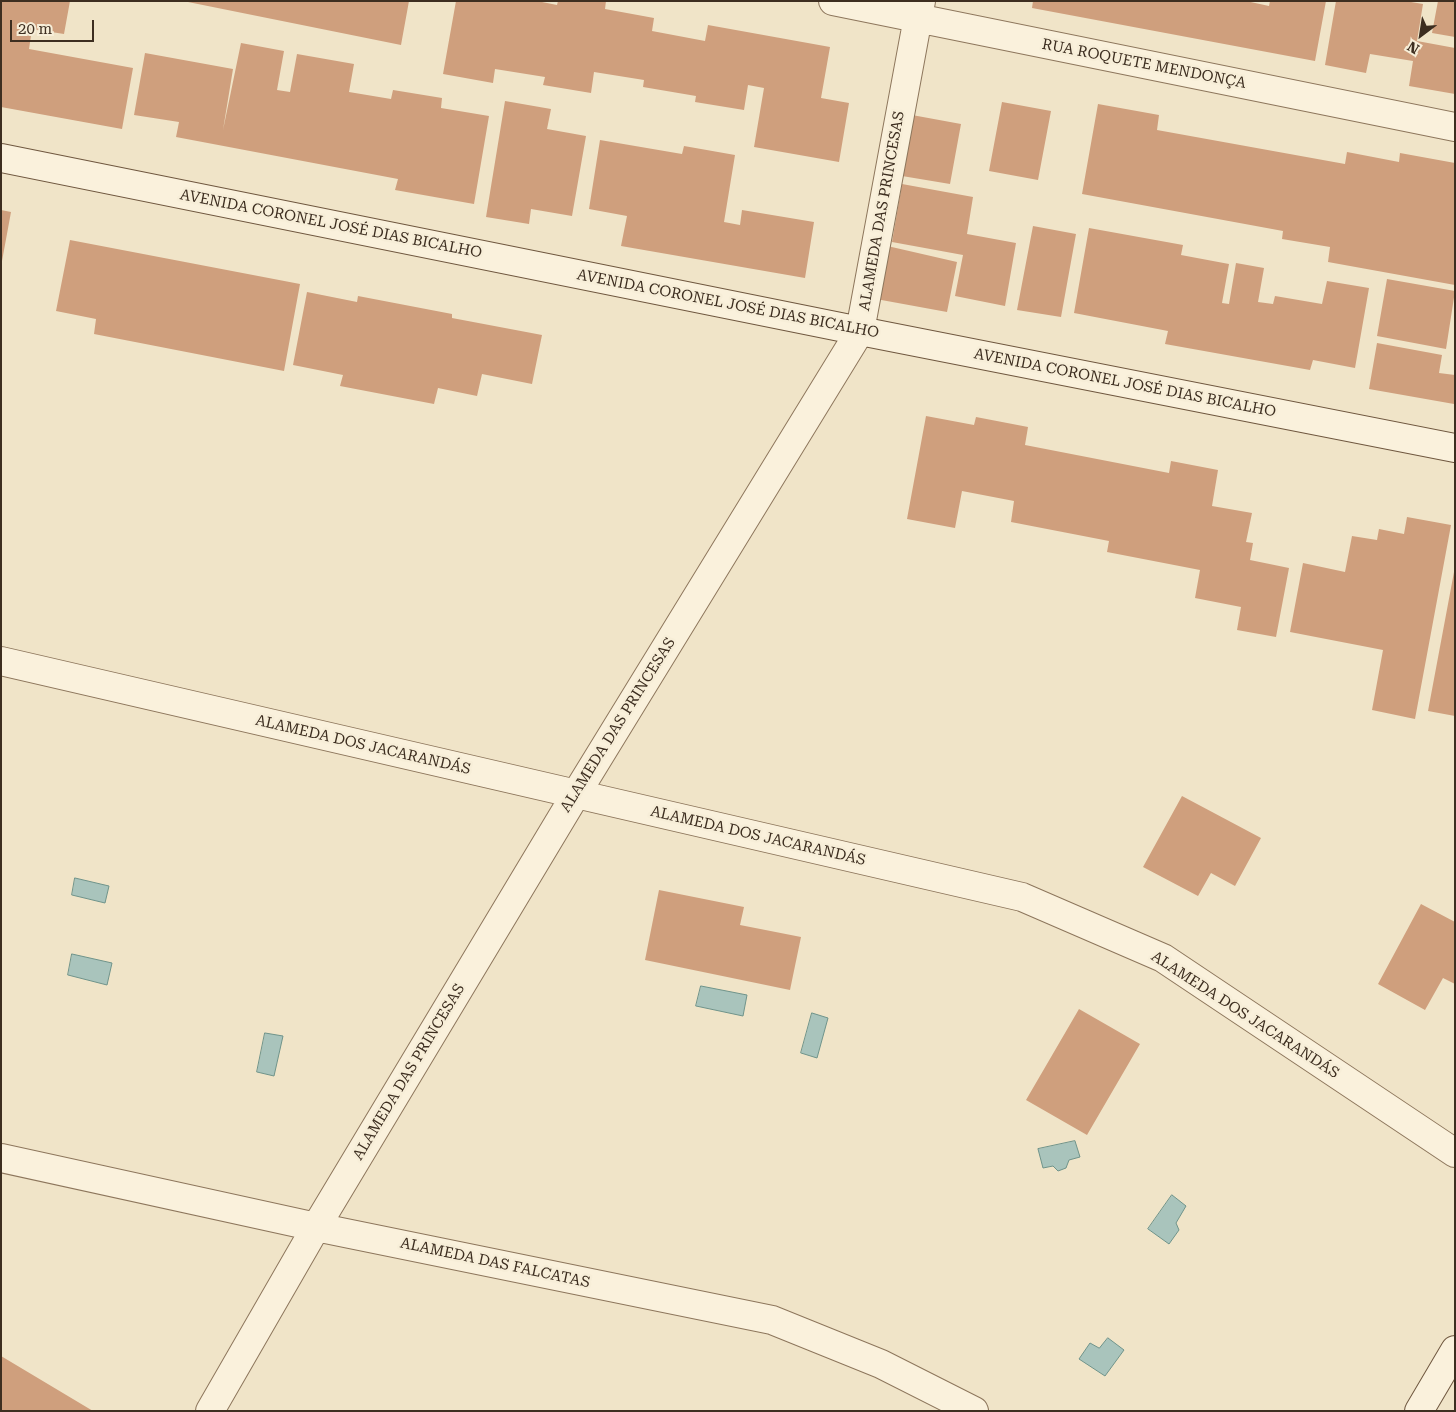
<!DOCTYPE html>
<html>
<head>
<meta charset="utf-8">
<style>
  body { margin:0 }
  #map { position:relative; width:1456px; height:1412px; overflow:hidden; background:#f0e4c8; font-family:"Roboto Serif",serif }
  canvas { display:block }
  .frame { position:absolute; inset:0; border:2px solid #3d2e20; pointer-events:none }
  .north { position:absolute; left:1396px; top:10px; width:50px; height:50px; -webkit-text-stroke:4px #f7eed8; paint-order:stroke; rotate:211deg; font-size:14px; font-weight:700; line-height:20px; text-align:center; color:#3d2e20 }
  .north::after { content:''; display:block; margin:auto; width:18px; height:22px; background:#3d2e20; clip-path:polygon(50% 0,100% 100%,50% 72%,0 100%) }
  .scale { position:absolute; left:10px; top:20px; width:84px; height:22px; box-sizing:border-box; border:2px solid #3d2e20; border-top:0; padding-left:6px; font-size:15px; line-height:18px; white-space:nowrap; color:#3d2e20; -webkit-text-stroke:4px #f7eed8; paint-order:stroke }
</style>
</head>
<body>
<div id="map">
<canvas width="1456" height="1412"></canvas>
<div class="frame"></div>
<div class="north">N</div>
<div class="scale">20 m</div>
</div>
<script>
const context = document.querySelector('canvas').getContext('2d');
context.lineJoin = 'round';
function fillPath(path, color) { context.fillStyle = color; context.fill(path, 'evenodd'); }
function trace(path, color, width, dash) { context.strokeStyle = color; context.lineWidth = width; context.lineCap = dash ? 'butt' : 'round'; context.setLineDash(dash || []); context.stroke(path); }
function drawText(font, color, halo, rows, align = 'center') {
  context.font = font + ' "Roboto Serif",serif'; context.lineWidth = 5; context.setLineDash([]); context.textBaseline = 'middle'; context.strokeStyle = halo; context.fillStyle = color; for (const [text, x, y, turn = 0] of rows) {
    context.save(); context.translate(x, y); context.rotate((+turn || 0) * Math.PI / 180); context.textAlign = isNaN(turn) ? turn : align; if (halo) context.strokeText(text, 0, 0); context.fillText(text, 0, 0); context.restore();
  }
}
const water = new Path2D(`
  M75,878L109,886L105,903L72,895Z
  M72,954L112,963L107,985L68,975Z
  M701,986L747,995L743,1016L696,1006Z
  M812,1013L828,1018L817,1058L801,1053Z
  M265,1033L283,1036L274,1076L257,1072Z
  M1075,1141L1080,1157L1069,1160L1066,1168L1058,1171L1053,1166L1043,1168L1038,1149Z
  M1172,1195L1186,1206L1176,1223L1179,1230L1169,1244L1148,1229Z
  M1108,1338L1124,1350L1105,1376L1079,1359L1090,1343L1099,1348Z`);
fillPath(water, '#a9c4bc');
trace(water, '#6f938a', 1);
fillPath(new Path2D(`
  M1,1H70L64,34L32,29L29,49L133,68L122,129L1,107Z
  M183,1H409L401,45Z
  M456,1H537L557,5L558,1H606L605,9L654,18L652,31L705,41L708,25L830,47L821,98L849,103L839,162L754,147L764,88L748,85L744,110L695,102L696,96L643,87L644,80L594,72L591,93L543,85L545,77L495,69L493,83L443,74Z
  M1033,1H1246L1269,6L1270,1H1326L1315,61L1032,8Z
  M1336,1H1405L1423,4L1417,41L1455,48V94L1409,86L1413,61L1370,54L1366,73L1325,65Z
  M1438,1H1455V37L1432,33Z
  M241,43L284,51L277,90L290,92L297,54L354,64L349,92L391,99L393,90L442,98L441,108L489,116L474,204L395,190L398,179L176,137L179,122L134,115L145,53L233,69L223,130Z
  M505,101L551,109L547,129L586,136L572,216L531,209L529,224L486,217Z
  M1002,102L1051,111L1038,180L989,171Z
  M1098,104L1159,115L1157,130L1345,164L1347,152L1399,162L1400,153L1455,163V285L1328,262L1330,247L1282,239L1283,231L1082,194Z
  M912,115L961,124L950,184L902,176Z
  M600,140L682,154L684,146L735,155L724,222L740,225L742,210L814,222L805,278L621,246L627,216L589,209Z
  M902,184L973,197L967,234L1016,243L1005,306L955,296L963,255L892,242Z
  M1,210L11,212L2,261H1Z
  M1033,226L1076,234L1061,317L1017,310Z
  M1089,228L1183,245L1181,255L1229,264L1222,303L1229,304L1236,263L1264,268L1258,302L1273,304L1275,296L1322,304L1327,281L1369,288L1355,368L1313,360L1310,370L1165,344L1168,331L1074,313Z
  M70,240L300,284L284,371L94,334L96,319L56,311Z
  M883,245L957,262L947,312L876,299Z
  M1387,279L1455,291L1446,349L1377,336Z
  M307,292L357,302L358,296L452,314V318L542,335L532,384L482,374L477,396L438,388L434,404L340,386L343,375L293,365Z
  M1377,343L1442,355L1439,373L1455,375L1454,404L1369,389Z
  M926,416L974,425L976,417L1028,427L1025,445L1169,473L1171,461L1218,470L1212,506L1252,513L1246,542L1253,543L1250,560L1289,568L1276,637L1237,630L1241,607L1195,598L1200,570L1107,552L1109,541L1011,522L1014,501L962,491L955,528L907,519Z
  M1407,517L1451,525L1415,719L1372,710L1383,650L1290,632L1303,563L1345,572L1352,536L1377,540L1379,529L1404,534Z
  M1454,572H1455V716L1428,711Z
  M1182,796L1261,838L1235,886L1211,873L1198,896L1143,867Z
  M659,890L744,907L740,925L801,937L790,990L645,960Z
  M1421,904L1455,922V984L1443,978L1425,1010L1378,984Z
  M1079,1009L1140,1044L1087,1135L1026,1100Z
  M1,1356L93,1411H1Z`), '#cf9f7d');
const street = new Path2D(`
  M833,1L1455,127
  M1,661L1022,897L1163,958L1455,1153
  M1,1158L316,1227L772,1320L881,1364L974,1411
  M210,1411L316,1227L576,794L860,331L921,1`);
const secondary = new Path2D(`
  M1,158L860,331L1455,448
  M1419,1411L1455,1350`);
trace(street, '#8d765c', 30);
trace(secondary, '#6f573f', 30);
trace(street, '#faf1dc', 28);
trace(secondary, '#faf1dc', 28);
drawText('15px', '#3d2e20', '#f7eed8', [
  ["RUA ROQUETE MENDONÇA",1144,64,11],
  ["ALAMEDA DAS PRINCESAS",882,211,-80],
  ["AVENIDA CORONEL JOSÉ DIAS BICALHO",331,224,11],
  ["AVENIDA CORONEL JOSÉ DIAS BICALHO",728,304,11],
  ["AVENIDA CORONEL JOSÉ DIAS BICALHO",1125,383,11],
  ["ALAMEDA DAS PRINCESAS",618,725,-58],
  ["ALAMEDA DOS JACARANDÁS",363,745,13],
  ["ALAMEDA DOS JACARANDÁS",758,836,13],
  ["ALAMEDA DOS JACARANDÁS",1245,1015,33],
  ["ALAMEDA DAS PRINCESAS",409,1072,-59],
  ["ALAMEDA DAS FALCATAS",495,1263,12]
]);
</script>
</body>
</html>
